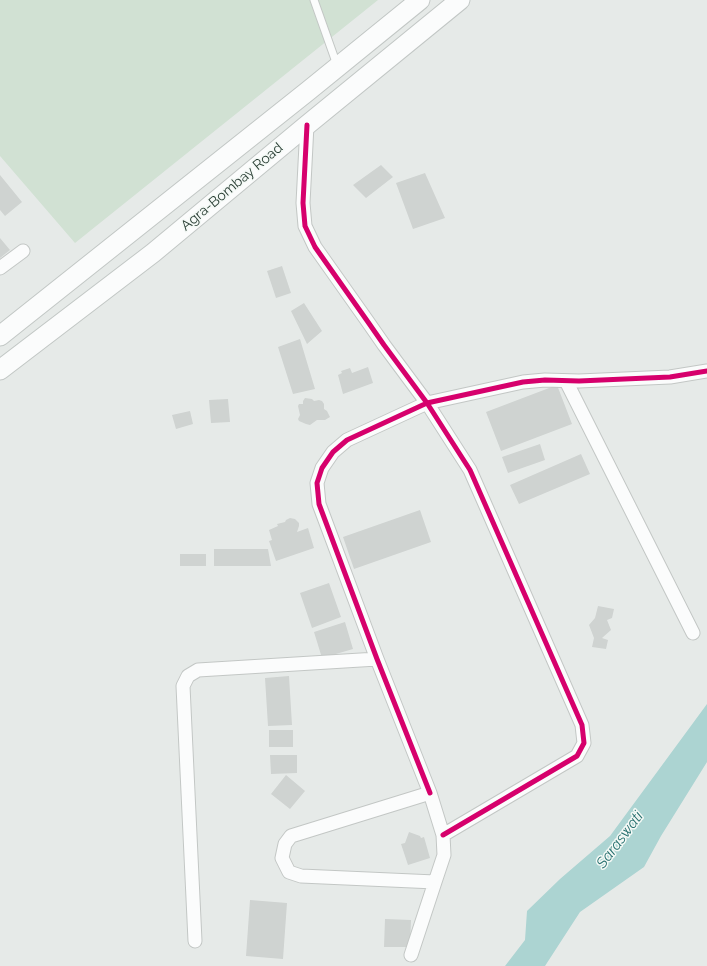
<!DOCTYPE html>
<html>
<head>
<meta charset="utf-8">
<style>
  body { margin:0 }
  canvas { display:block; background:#e6eae8 }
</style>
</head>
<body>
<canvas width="707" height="966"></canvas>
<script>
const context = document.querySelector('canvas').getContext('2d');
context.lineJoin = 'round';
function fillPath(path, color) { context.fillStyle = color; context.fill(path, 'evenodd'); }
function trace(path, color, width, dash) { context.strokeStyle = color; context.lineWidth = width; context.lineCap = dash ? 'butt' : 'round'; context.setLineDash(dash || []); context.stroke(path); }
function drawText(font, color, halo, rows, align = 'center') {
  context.font = font + ' Raleway,sans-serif'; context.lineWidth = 3; context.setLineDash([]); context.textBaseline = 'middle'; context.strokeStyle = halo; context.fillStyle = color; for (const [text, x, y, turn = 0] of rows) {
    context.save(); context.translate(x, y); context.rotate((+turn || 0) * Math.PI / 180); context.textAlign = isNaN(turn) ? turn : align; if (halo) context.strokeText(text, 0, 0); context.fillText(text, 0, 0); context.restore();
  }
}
fillPath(new Path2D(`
  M0,0H378L75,243L0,156Z`), '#d1e1d3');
fillPath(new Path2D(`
  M707,704V762L661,836L644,867L580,912L545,966H505L525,940L527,911L560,879L610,836Z`), '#acd4d2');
fillPath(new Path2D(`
  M381,165L393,177L366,198L353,185Z
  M425,173L445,218L413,229L396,183Z
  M0,175L22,202L5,216L0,210Z
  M0,238L10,250L0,258Z
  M282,266L291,293L276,298L267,271Z
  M304,303L322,331L307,344L291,311Z
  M300,339L315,389L293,394L278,347Z
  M368,367L373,383L343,394L338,375L342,373L341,371L350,368L352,373Z
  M557,385L572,424L501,451L486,412Z
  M305,398L312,399L314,401L319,400L322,401L324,404V409L327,411L330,417L325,420H317L310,425L306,424L299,421L298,419L300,415L298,406L299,404H303V401Z
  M228,399L230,422L211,423L209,400Z
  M190,411L193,424L176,429L172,415Z
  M540,444L545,460L508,473L502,457Z
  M581,454L590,474L519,504L510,485Z
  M420,510L431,542L354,569L343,537Z
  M290,518L295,519L299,523V526L297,532L308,528L314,548L276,561L269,541L272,540L269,530L278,526L277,524L285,522L286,520Z
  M214,549H268L271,566H214Z
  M180,554H206V566H180Z
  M329,583L341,617L312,628L300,593Z
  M598,606L614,609L612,618L607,620L611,630L602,638L608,640L606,649L592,647L594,638L589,625L595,618Z
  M345,622L353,649L322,658L314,632Z
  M289,676L292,725L268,726L265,678Z
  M269,730H293V747H269Z
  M270,755H297V773L271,774Z
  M286,775L305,791L290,809L271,794Z
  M409,832L420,836L421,838L424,837L430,858L408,865L401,844L405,843Z
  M250,900L287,903L283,959L246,956Z
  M385,919L411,920L410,947H384Z`), '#cfd3d1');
const service = new Path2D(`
  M314,0L337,65`);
const minor = new Path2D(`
  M307,125L303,203L305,226L315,247L368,322L384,345L427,403L523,382L545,380L579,381L670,377L707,371
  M0,268L23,251
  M566,381L693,633
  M430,793L377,659L319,504L317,483L322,468L333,452L347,440L427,403L470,470L582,725L584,743L577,756L443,835
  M195,941L183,686L188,676L198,670L377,659
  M411,955L435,882L301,876L289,872L282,858L285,844L291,836L430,793L443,835L444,855L435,882`);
const secondary = new Path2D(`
  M0,336L308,91L420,0
  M0,370L153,253L307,125L460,0`);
trace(service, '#c3c7c5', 9);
trace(minor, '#c3c7c5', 15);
trace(secondary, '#c2c7c5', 21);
trace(service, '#fbfcfc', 7);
trace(minor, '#fbfcfc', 13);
trace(secondary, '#fbfcfc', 19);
trace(new Path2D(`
  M307,125L303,203L305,226L315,247L368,322L384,345L427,403L523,382L545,380L579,381L670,377L707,371
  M430,793L377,659L319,504L317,483L322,468L333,452L347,440L427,403L470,470L582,725L584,743L577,756L443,835`), '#d6006c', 5);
drawText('14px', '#263b31', '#f4f9f6', [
  ["Agra-Bombay Road",232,187,-40]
]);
drawText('italic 15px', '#27706f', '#f4f9f6', [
  ["Saraswati",620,840,-53]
]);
</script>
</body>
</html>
